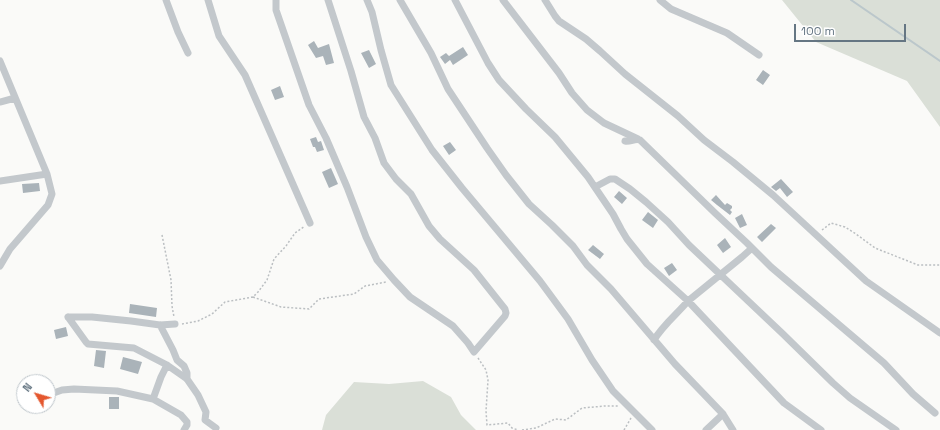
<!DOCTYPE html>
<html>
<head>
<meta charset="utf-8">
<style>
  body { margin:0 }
  #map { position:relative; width:940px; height:430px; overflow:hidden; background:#fafaf8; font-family:"Space Grotesk",sans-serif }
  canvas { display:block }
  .north { position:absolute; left:16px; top:374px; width:40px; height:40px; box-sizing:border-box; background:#fff; border:1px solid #c1c8cd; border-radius:50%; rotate:308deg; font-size:11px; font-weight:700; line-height:16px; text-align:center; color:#657683 }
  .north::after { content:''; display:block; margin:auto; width:14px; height:18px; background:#e4572e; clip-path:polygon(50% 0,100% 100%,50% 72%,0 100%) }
  .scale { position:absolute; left:794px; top:24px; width:112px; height:18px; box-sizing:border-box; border:2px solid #657683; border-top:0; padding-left:5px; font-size:12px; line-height:14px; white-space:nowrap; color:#657683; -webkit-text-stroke:3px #fff; paint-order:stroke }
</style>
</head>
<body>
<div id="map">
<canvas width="940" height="430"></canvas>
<div class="north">N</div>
<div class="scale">100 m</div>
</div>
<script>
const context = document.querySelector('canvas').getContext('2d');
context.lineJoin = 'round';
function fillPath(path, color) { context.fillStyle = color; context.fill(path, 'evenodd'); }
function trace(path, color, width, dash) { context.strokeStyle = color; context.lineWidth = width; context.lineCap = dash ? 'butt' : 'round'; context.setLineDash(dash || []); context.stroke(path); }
fillPath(new Path2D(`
  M782,0H940V127L907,81L816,42Z
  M423,381L451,397L461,415L476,430H322L326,415L354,382L389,384Z`), '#dadfd7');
trace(new Path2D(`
  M851,0L940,61`), '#bbc7cb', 2);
fillPath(new Path2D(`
  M314,41L318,48L329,44L334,63L326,65L323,56L316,58L308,45Z
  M463,47L468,55L453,65L450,60L445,64L440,57L446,53L449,56Z
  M369,50L376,64L369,68L361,53Z
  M763,70L770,75L763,85L756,80Z
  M280,86L284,97L275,100L271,90Z
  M316,137L318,142L321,141L324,150L317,152L315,147H313L310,139Z
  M450,142L456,150L449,155L443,146Z
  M331,168L338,184L329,188L322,172Z
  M781,179L793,192L787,197L780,188L776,191L771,187Z
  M39,183L40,191L23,193L22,184Z
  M619,191L627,198L622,204L614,197Z
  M716,195L725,205L727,203L732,206V208L730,210L732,212L730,215L717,205L711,200Z
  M648,212L658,220L653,228L642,220Z
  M742,214L747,225L740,228L735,218Z
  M771,224L776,228L762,242L757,237Z
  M725,238L731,247L723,253L717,245Z
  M593,245L604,254L600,259L588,250Z
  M672,263L677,270L669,276L664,268Z
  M130,304L157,308L156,317L129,313Z
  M66,327L68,336L56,339L54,330Z
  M96,350L106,351L104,368L94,366Z
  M123,357L142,362L138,374L120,369Z
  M109,397H119V409H109Z`), '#aab3b9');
trace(new Path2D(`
  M822,230L831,223L845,227L856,234L875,248L918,265H940
  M162,235L171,280L172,306L174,317
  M253,297L281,307L309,309L319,299L354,294L365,286L386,282
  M182,324L198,321L212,314L225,302L253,297L258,292L267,280L274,259L286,246L295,233L305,226
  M478,358L486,370L488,380L486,411L487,425L508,423L512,428L518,430
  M522,430L536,428L555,419L566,420L582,408L605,406H618
  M624,430L631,418`), '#bbbfc2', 1.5, [2, 2]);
trace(new Path2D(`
  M166,0L178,32L188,53
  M208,0L219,36L245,75L310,223
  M276,0V10L309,105L326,138L347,187L366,237L377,260L394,280L410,297L453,326L468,343L474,352L505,316L506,313L505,309L474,270L440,239L429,226L411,194L396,179L384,163L375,138L364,117L351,71L328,0
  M367,0L372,12L381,50L391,85L432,150L462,188L540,281L568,319L592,360L613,391L652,430
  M400,0L431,53L448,89L487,148L506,175L529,204L552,225L573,246L587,265L611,289L675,364L723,414L733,430
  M455,0L488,63L499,80L526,109L555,137L588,177L613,214L621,229L627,239L647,264L688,301L784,403L821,430
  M503,0L559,73L572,93L587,110L604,123L638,139
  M545,0L555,16L559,21L586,39L600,51L625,74L678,116L704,140L733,162L773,195L866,281L940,333
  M660,0L671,9L727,33L759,55
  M0,61L47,174L52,194L48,205L10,249L0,266
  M0,102L15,98
  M625,141C631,142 635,138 640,140L715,213L747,243L771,267L884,363L913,394L935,413
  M0,181L47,174
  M595,187L610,179H615L630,189L646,202L668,222L689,245L783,334L833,383L850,398L896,430
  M68,317L86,342L88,344L134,348L167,365L187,379L198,395L206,412L205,420L216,428
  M68,317H92L131,321L160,325L175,324
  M160,325L173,350L177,360L184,366L187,373V379
  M654,340C663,325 677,314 688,301L742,257L752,248
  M48,395L62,390L74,389L117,391L153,399L181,415L187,422V425L184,430
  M153,399L161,377L167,365
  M706,430L723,414`), '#c3c8cc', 7);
</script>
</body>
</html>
